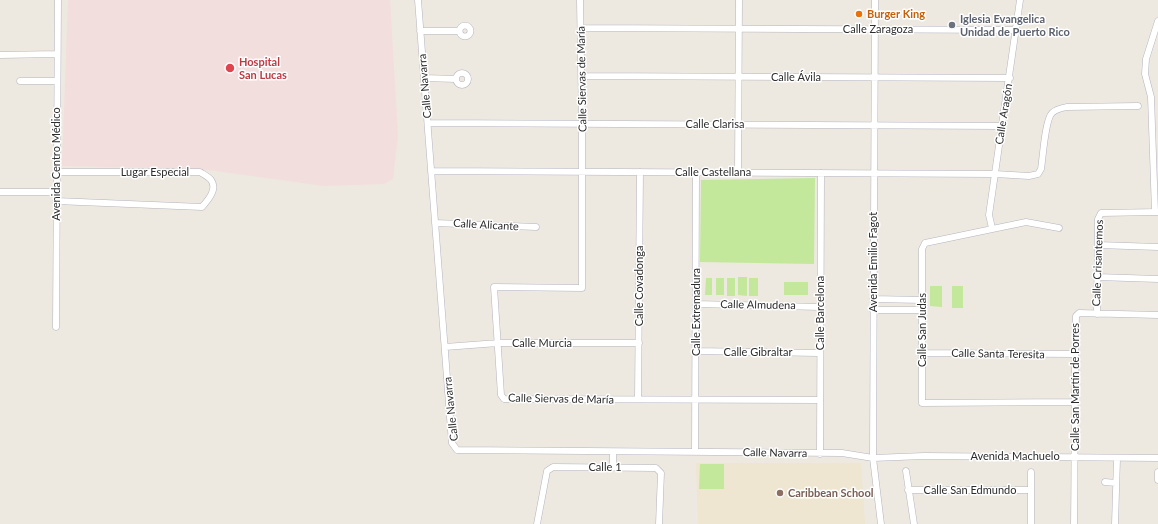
<!DOCTYPE html>
<html>
<head>
<meta charset="utf-8">
<style>
  body { margin:0 }
  canvas { display:block; background:#ede8e0 }
</style>
</head>
<body>
<canvas width="1158" height="524"></canvas>
<script>
const context = document.querySelector('canvas').getContext('2d');
context.lineJoin = 'round';
function fillPath(path, color) { context.fillStyle = color; context.fill(path, 'evenodd'); }
function trace(path, color, width, dash) { context.strokeStyle = color; context.lineWidth = width; context.lineCap = dash ? 'butt' : 'round'; context.setLineDash(dash || []); context.stroke(path); }
function drawText(font, color, halo, rows, align = 'center') {
  context.font = font + ' Lato,sans-serif'; context.lineWidth = 3; context.setLineDash([]); context.textBaseline = 'middle'; context.strokeStyle = halo; context.fillStyle = color; for (const [text, x, y, turn = 0] of rows) {
    context.save(); context.translate(x, y); context.rotate((+turn || 0) * Math.PI / 180); context.textAlign = isNaN(turn) ? turn : align; if (halo) context.strokeText(text, 0, 0); context.fillText(text, 0, 0); context.restore();
  }
}
fillPath(new Path2D(`
  M696,463H861L865,524H698Z`), '#eee6d0');
fillPath(new Path2D(`
  M68,0H390L398,135L393,179L384,184L324,186L201,169L62,166Z`), '#f3dede');
fillPath(new Path2D(`
  M815,178L814,264L700,262L701,180Z
  M738,277H747V296L738,295Z
  M706,278H712V295H705Z
  M716,278H724V295H716Z
  M727,278H735V296H727Z
  M749,278H758V296H749Z
  M784,282H808V295H784Z
  M930,286H942V307L930,306Z
  M952,286H963V308H952Z
  M700,464H724V489H699Z`), '#c3e89b');
const minor = new Path2D(`
  M418,0L452,443L457,450L842,453L873,458L924,456L1158,458
  M580,0L582,124V288L494,287L501,395L504,399L819,400
  M875,0L873,458L881,524
  M459.5 31a5.5 5.5 0 1 1 11 0a5.5 5.5 0 1 1-11 0Z
  M581,28L1017,30
  M420,31H459
  M0,55L57,54
  M456 79a6 6 0 1 1 12 0a6 6 0 1 1-12 0Z
  M582,76L1010,78
  M424,78L456,79
  M20,81H57
  M428,123L1002,126
  M431,171L995,174L1029,176L1038,174L1041,169C1043,157 1045,120 1052,113C1056,109 1062,108 1067,107L1138,106
  M738,173L739,0
  M0,192H56
  M56,201L202,207C208,200 218,189 211,180C209,177 203,174 200,172H56
  M1155,212L1151,97L1145,74L1146,59L1158,21
  M435,223L536,227
  M992,228L989,215L1020,0
  M1059,228L1026,222L925,243L922,249V403L1074,402
  M1098,245L1158,247
  M1097,277L1158,279
  M873,299L922,300
  M696,304L820,307
  M873,310H922
  M1097,314L1098,219L1101,213L1158,212
  M56,327L58,0
  M445,347L498,343H639
  M696,351L819,353
  M922,353L1075,354
  M638,399L640,172
  M613,452V467
  M695,452L696,173
  M820,454L821,173
  M906,471L914,524
  M1158,472V480
  M1105,482L1116,483
  M908,490H1031
  M537,524L547,471L553,467L656,468L661,473L659,524
  M1031,524V472
  M1074,524C1075,455 1074,386 1076,316L1079,313L1158,315
  M1115,524L1117,459`);
trace(minor, '#b3b5bf', 7);
trace(minor, '#fff', 6);
for (const [x, y, r, color] of [
  [859,14,4,"#e8710a"],
  [952,25,4,"#6b7280"],
  [230,68,5,"#e0444e"],
  [780,493,4,"#8d6e63"]
]) { const dot = new Path2D(); dot.arc(x, y, r, 0, 2 * Math.PI); context.fillStyle = color; context.fill(dot); trace(dot, '#fff', 1.5); }
drawText('bold 11px', '#c56008', '#fff', [
  ["Burger King",867,14]
], 'left');
drawText('bold 11px', '#5b616d', '#fff', [
  ["Iglesia Evangelica",960,19],
  ["Unidad de Puerto Rico",960,32]
], 'left');
drawText('11px', '#2c2c2c', '#fff', [
  ["Calle Zaragoza",878,29],
  ["Calle Ávila",796,77],
  ["Calle Siervas de María",582,79,-91],
  ["Calle Navarra",425,86,-95],
  ["Calle Aragón",1004,114,-81],
  ["Calle Clarisa",715,124],
  ["Avenida Centro Médico",56,164,-90],
  ["Lugar Especial",155,172],
  ["Calle Castellana",713,172],
  ["Calle Alicante",486,225,3],
  ["Avenida Emilio Fagot",873,262,-90],
  ["Calle Crisantemos",1098,263,-88],
  ["Calle Covadonga",639,286,-90],
  ["Calle Almudena",758,305,1],
  ["Calle Extremadura",696,312,-90],
  ["Calle Barcelona",820,313,-90],
  ["Calle San Judas",922,330,-90],
  ["Calle Murcia",542,343],
  ["Calle Gibraltar",758,352],
  ["Calle Santa Teresita",998,354,1],
  ["Calle San Martín de Porres",1075,387,-90],
  ["Calle Siervas de María",561,399,1],
  ["Calle Navarra",451,409,-96],
  ["Calle Navarra",775,453,1],
  ["Avenida Machuelo",1015,456],
  ["Calle 1",605,467],
  ["Calle San Edmundo",970,490]
]);
drawText('bold 11px', '#be3a42', '#fff', [
  ["Hospital",239,62],
  ["San Lucas",239,75]
], 'left');
drawText('bold 11px', '#785e54', '#fff', [
  ["Caribbean School",788,493]
], 'left');
</script>
</body>
</html>
